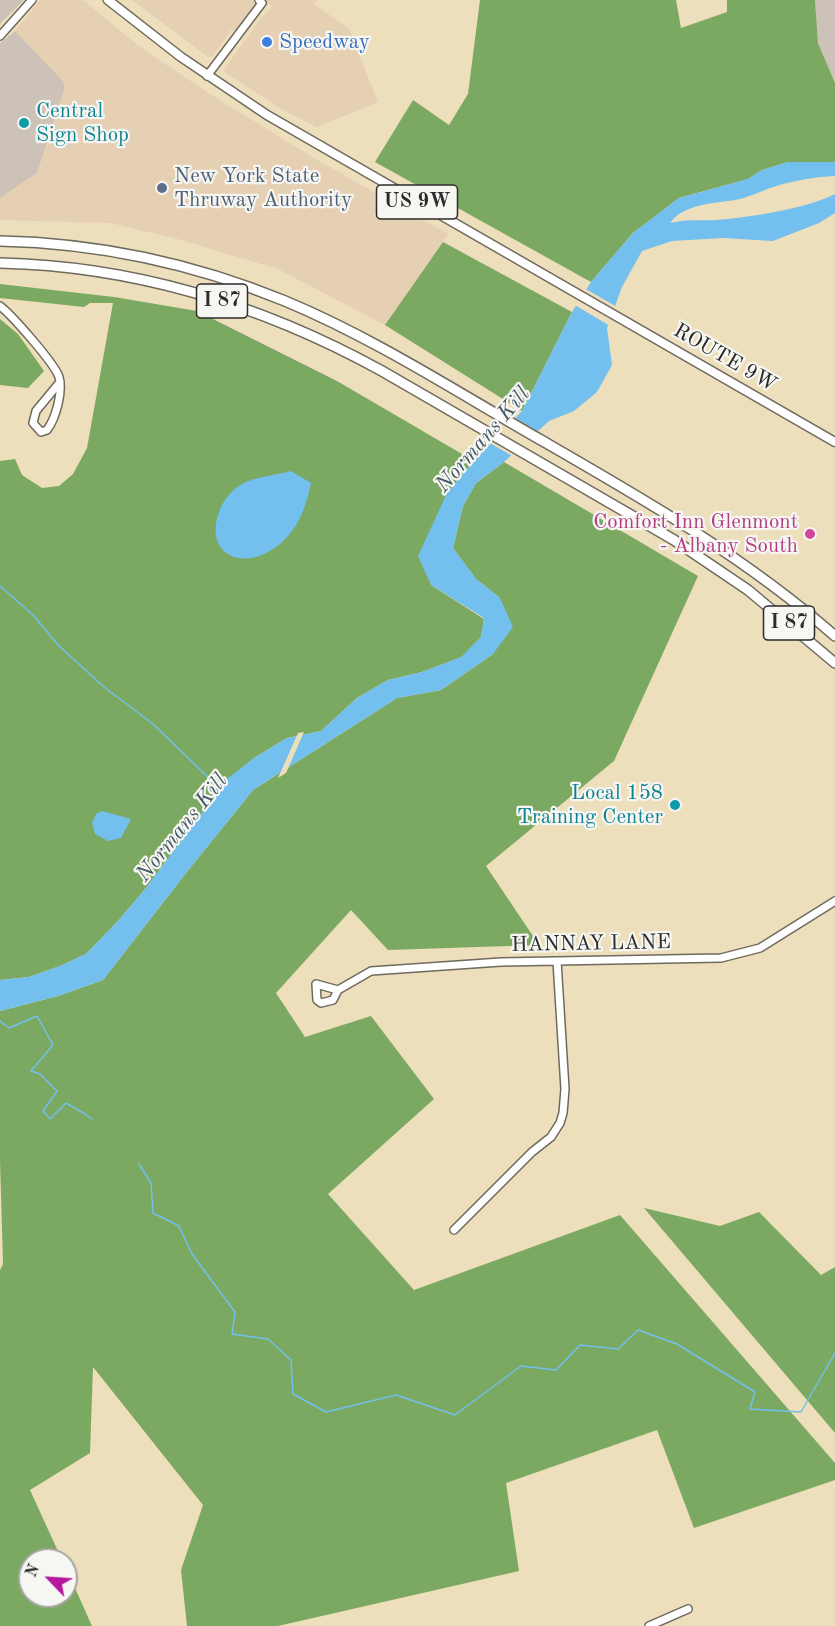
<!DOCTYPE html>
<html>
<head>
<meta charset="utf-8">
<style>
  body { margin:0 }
  #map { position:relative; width:835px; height:1626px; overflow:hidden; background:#eddebc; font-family:"Old Standard TT",serif }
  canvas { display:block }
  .north { position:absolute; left:18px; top:1548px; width:60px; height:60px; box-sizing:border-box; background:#f6f6f2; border:2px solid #a5a5a2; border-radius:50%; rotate:295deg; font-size:16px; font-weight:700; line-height:24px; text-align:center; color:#2b2b2b }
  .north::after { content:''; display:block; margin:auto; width:21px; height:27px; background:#b5179e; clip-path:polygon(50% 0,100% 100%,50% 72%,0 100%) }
</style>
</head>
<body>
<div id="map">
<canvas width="835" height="1626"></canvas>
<div class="north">N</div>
</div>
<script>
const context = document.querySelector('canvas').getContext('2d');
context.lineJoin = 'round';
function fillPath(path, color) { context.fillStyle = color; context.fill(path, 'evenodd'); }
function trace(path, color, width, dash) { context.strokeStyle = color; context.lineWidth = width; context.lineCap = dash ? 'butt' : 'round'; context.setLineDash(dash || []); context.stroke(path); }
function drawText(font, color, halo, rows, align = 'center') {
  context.font = font + ' "Old Standard TT",serif'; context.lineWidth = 4.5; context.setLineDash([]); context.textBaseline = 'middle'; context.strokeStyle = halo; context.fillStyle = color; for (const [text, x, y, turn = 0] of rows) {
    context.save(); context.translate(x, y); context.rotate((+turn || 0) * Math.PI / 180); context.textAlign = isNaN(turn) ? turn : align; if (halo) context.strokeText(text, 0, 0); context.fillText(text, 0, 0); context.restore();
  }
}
fillPath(new Path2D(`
  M40,0H83L140,47L210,94L314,158L448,234L385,325L278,269L181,240L111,223L0,220V198L37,173L65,87L63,81L15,31Z
  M132,0H253L256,5L235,32L231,30L213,56L208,57Z
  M264,0H317L314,4L349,29L378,102L317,127L286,112L223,71L261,18L273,7Z`), '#e5d0b4');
fillPath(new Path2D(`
  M0,0H24L0,24Z
  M815,0H835V83L818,43Z
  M15,31L63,81L65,87L37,173L0,198V43Z`), '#ccc2b8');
fillPath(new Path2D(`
  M480,0H676L681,28L727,12V0H815L818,43L835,83V162H788L762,170L748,179L679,198L633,233L591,282L375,162L413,100L449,125L468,94Z
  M443,242L572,312L522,411L385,325Z
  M0,284L114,297L197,311L337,381L474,461L447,493L431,585L484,619L481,637L462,657L422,672L388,680L357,698L321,731L287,738L254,758L228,779L146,888L118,921L86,954L60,966L29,977L0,980V461L15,459L22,475L42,488L59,486L73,474L87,448L113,303H90L84,307L0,298Z
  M0,319L18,334L44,371L28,388L0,385Z
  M504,462L698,576L614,761L486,866L539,945L388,950L351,910L276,993L305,1037L371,1016L434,1099L328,1194L414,1290L620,1215L835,1463V1480L694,1528L657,1430L506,1483L519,1571L278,1626H187L181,1570L203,1505L93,1367L90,1453L30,1490L62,1560H30V1596H66V1568L92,1626H0V1270L3,1264L0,1160V1011L58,996L103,980L186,873L253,790L397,698L441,690L493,654L500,598L476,579L453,548L463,506L476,483Z
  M644,1208L720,1226L759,1212L821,1275L835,1267V1433Z`), '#7ca962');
fillPath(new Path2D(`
  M788,162H835V176C813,177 791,181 770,188C762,191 753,195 744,198C721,204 686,201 670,223C685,219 702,221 717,220C750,217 806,209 835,194V213L819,223L773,241L723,238L672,241L642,251L622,287L607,328L612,365L597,392L574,411L549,421L504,462L476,483L463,506L453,548L476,579L500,598L513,627L493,654L441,690L397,698L253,790L186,873L103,980L58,996L0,1011V980L29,977L60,966L86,954L118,921L146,888L227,779L254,758L287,738L321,731L357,698L388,680L422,672L461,657L481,637L484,618L431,585L418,556L447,493L474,461L522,411L572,312L591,282L633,233L679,198L748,179L762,170Z
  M291,471L311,483C306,508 296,535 273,549C240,571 204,553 219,512C222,502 232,489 242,484C254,477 277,475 291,471Z
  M102,811L131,819L121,838L108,841L95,834L92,823L96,814Z`), '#73bfed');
fillPath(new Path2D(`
  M584,288L617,307L610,326L573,304Z
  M512,416L541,433L514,457L488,442Z
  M304,732L286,773L278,778L298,733Z`), '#eddebc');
trace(new Path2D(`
  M0,586L33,615L58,645L104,687L153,724L213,782L224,786
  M0,1021L9,1028L37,1016L53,1045L31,1071L40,1074L57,1091L43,1111L50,1119L66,1103L85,1114L92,1119
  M139,1164L151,1183L153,1213L179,1226L192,1254L235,1312L232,1334L268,1339L291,1360L293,1394L326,1412L396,1395L455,1415L521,1366L556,1370L580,1345L618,1349L638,1330L677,1344L755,1392L750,1409L801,1412L835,1353`), '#73bfed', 1.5);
const minor = new Path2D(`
  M0,36L32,0
  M207,76L262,3L259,0
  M0,306C11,314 55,364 59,377C63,392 56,418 47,430L41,432L33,423L36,411L60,382
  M338,990L316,984L317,1000L321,1003L333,1000L338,990L371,971L501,962L721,958L760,948L835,901
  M454,1230L532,1152L551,1137L560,1123L563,1113L565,1089L557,961
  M649,1626L688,1609`);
const major = new Path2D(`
  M108,0L181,57L267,115L835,442`);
const highway = new Path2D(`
  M0,241C97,243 195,264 285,301C374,338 457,392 541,440C645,500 745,557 835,636
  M0,263C135,266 264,306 382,371L674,540L748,590L835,663`);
trace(minor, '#6f6a5e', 10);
trace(major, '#6f6a5e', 11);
trace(highway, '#6f6a5e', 12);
trace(minor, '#fff', 7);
trace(major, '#fff', 8);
trace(highway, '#fff', 9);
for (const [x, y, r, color] of [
  [267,42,6,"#3f7fe0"],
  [24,123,6,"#0f9aa8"],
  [162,188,6,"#5c6f8a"],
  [810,534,6,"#d1479c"],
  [675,805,6,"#0f9aa8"]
]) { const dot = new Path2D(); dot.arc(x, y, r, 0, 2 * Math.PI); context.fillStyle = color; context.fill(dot); trace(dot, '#f6f6f2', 2); }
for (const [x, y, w] of [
  [417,202,81],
  [222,301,51],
  [789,623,51]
]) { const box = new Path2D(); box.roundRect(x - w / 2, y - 17, w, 34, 4.5); context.fillStyle = '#f6f6f2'; context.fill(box); trace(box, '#2b2b2b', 1.5); }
drawText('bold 20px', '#2b2b2b', null, [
  ["US 9W",417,202],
  ["I 87",222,301],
  ["I 87",789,623]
]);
drawText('21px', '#366cbe', '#f6f6f2', [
  ["Speedway",279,42]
], 'left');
drawText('21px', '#0d838f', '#f6f6f2', [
  ["Central",36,111],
  ["Sign Shop",36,135],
  ["Local 158",663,793,"right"],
  ["Training Center",663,817,"right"]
], 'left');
drawText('21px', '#4e5e75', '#f6f6f2', [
  ["New York State",174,176],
  ["Thruway Authority",174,200]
], 'left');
drawText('21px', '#2b2b2b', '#f6f6f2', [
  ["ROUTE 9W",725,358,30],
  ["HANNAY LANE",591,944,-1]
]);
drawText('21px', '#b23c85', '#f6f6f2', [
  ["Comfort Inn Glenmont",798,522],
  ["- Albany South",798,546]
], 'right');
drawText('italic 22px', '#415765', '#f6f6f2', [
  ["Normans Kill",483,440,-49],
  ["Normans Kill",182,828,-51]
]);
</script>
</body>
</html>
